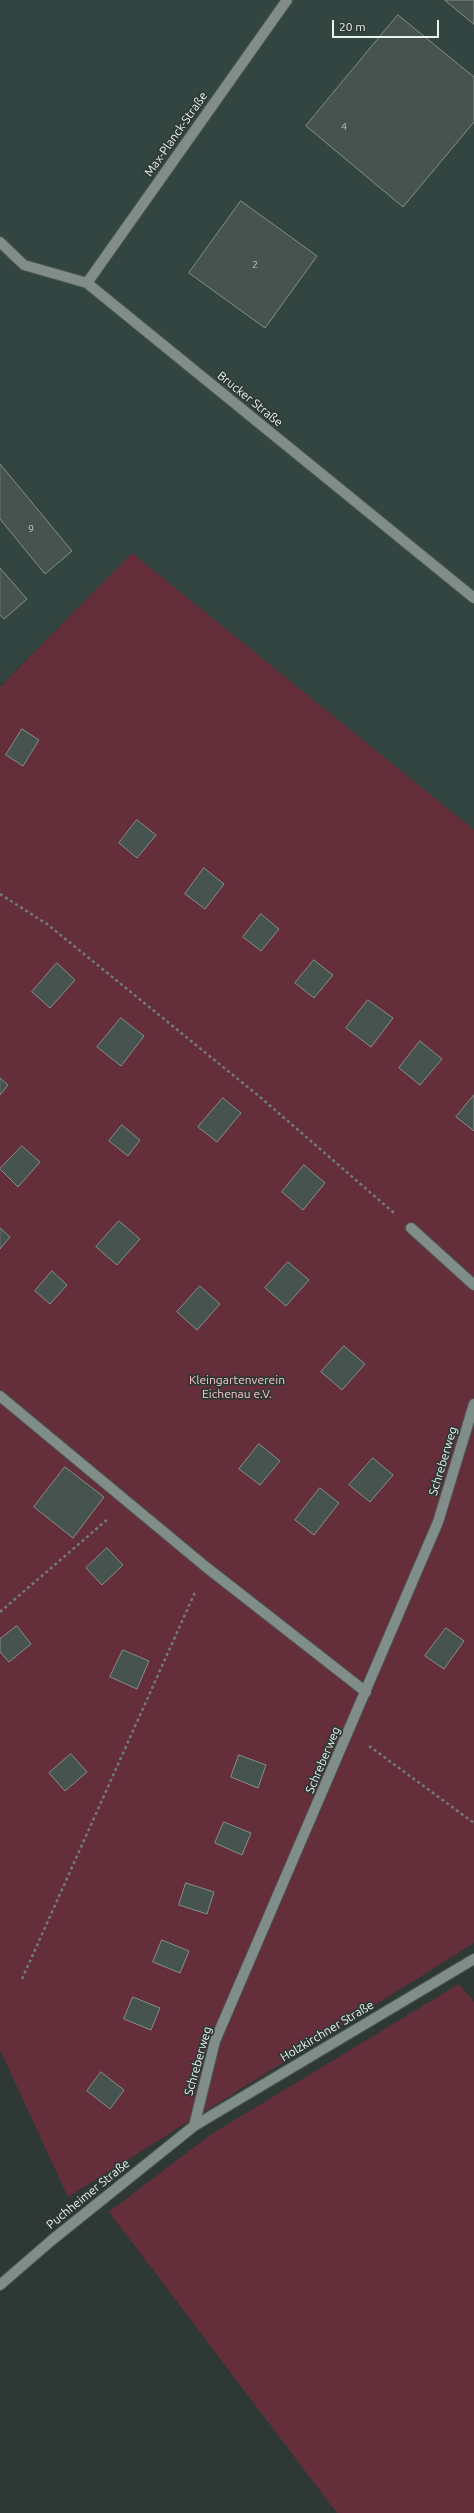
<!DOCTYPE html>
<html>
<head>
<meta charset="utf-8">
<style>
  body { margin:0 }
  #map { position:relative; width:474px; height:2513px; overflow:hidden; background:#2e3936; font-family:Ubuntu,sans-serif }
  canvas { display:block }
  .scale { position:absolute; left:332px; top:20px; width:107px; height:18px; box-sizing:border-box; border:2px solid #eaf1ef; border-top:0; padding-left:5px; font-size:12px; line-height:14px; white-space:nowrap; color:#eaf1ef; -webkit-text-stroke:3px #2e3936; paint-order:stroke }
</style>
</head>
<body>
<div id="map">
<canvas width="474" height="2513"></canvas>
<div class="scale">20 m</div>
</div>
<script>
const context = document.querySelector('canvas').getContext('2d');
context.lineJoin = 'round';
function fillPath(path, color) { context.fillStyle = color; context.fill(path, 'evenodd'); }
function trace(path, color, width, dash) { context.strokeStyle = color; context.lineWidth = width; context.lineCap = dash ? 'butt' : 'round'; context.setLineDash(dash || []); context.stroke(path); }
function drawText(font, color, halo, rows, align = 'center') {
  context.font = font + ' Ubuntu,sans-serif'; context.lineWidth = 3.5; context.setLineDash([]); context.textBaseline = 'middle'; context.strokeStyle = halo; context.fillStyle = color; for (const [text, x, y, turn = 0] of rows) {
    context.save(); context.translate(x, y); context.rotate((+turn || 0) * Math.PI / 180); context.textAlign = isNaN(turn) ? turn : align; if (halo) context.strokeText(text, 0, 0); context.fillText(text, 0, 0); context.restore();
  }
}
fillPath(new Path2D(`
  M0,0H474V830L132,553L2,684L0,681Z`), '#324540');
fillPath(new Path2D(`
  M132,553L474,830V1943L68,2197L0,2050V687Z
  M459,1984L474,2002V2513H337L109,2212L210,2135Z`), '#652e3b');
const building = new Path2D(`
  M445,0H474V24Z
  M398,15L474,77V122L403,207L306,126Z
  M241,201L317,256L265,328L189,273Z
  M0,464L72,551L45,574L0,519Z
  M0,568L27,599L4,619L0,615Z
  M22,729L39,740L23,766L6,755Z
  M137,820L156,835L137,858L119,843Z
  M204,868L224,884L205,909L185,894Z
  M261,914L279,929L261,951L243,937Z
  M314,960L333,975L314,998L295,983Z
  M57,963L75,980L50,1008L32,992Z
  M368,1000L393,1018L371,1047L346,1028Z
  M121,1018L144,1036L121,1066L97,1047Z
  M420,1041L442,1059L420,1085L399,1068Z
  M0,1078L8,1085L0,1095Z
  M474,1095V1131L456,1117Z
  M223,1098L241,1113L217,1142L198,1127Z
  M122,1125L140,1140L128,1156L109,1141Z
  M22,1146L40,1162L18,1187L0,1169Z
  M304,1165L325,1183L303,1210L282,1192Z
  M119,1221L140,1239L117,1265L96,1247Z
  M0,1228L10,1237L0,1249Z
  M288,1262L309,1280L286,1306L265,1288Z
  M52,1271L67,1285L50,1304L35,1291Z
  M200,1286L220,1304L197,1330L177,1312Z
  M344,1346L365,1364L342,1390L321,1372Z
  M259,1444L280,1461L260,1485L239,1469Z
  M373,1458L393,1475L370,1502L349,1485Z
  M65,1467L104,1497L73,1538L34,1507Z
  M320,1488L339,1503L314,1535L295,1520Z
  M107,1548L123,1565L102,1585L86,1568Z
  M17,1626L31,1644L9,1662L0,1652V1639Z
  M446,1628L464,1641L444,1669L425,1656Z
  M123,1650L149,1661L137,1689L110,1677Z
  M71,1754L87,1772L65,1791L49,1773Z
  M239,1755L266,1765L258,1788L231,1777Z
  M224,1822L251,1833L242,1855L215,1843Z
  M186,1883L214,1892L207,1914L179,1905Z
  M162,1940L189,1951L180,1973L153,1962Z
  M133,1997L160,2008L151,2030L124,2019Z
  M101,2072L124,2090L110,2109L87,2091Z`);
fillPath(building, '#47534f');
trace(building, '#838f8b', 1);
const service = new Path2D(`
  M411,1228L474,1285
  M0,1396L206,1567L366,1692`);
const minor = new Path2D(`
  M0,242L24,265L87,283L474,598
  M87,283L287,0
  M194,2126L215,2041L438,1522L474,1404
  M0,2285L52,2240L194,2126L474,1959`);
trace(service, '#4d5754', 12);
trace(minor, '#4d5754', 12);
trace(new Path2D(`
  M0,894L47,924L260,1097L394,1213
  M0,1612L109,1518
  M369,1746L474,1823
  M22,1979L196,1590`), '#717b78', 2.5, [3, 3]);
trace(service, '#808d89', 10);
trace(minor, '#808d89', 10);
drawText('10px', '#c1cac7', null, [
  ["4",344,127],
  ["2",255,265],
  ["9",31,529]
]);
drawText('12px', '#eaf1ef', '#2e3936', [
  ["Max-Planck-Straße",176,134,-55],
  ["Brucker Straße",250,399,39],
  ["Schreberweg",443,1461,-73],
  ["Schreberweg",323,1760,-67],
  ["Holzkirchner Straße",327,2031,-31],
  ["Schreberweg",198,2061,-74],
  ["Puchheimer Straße",88,2194,-39]
]);
drawText('12px', '#fcc1cb', '#2e3936', [
  ["Kleingartenverein",237,1380],
  ["Eichenau e.V.",237,1394]
]);
</script>
</body>
</html>
